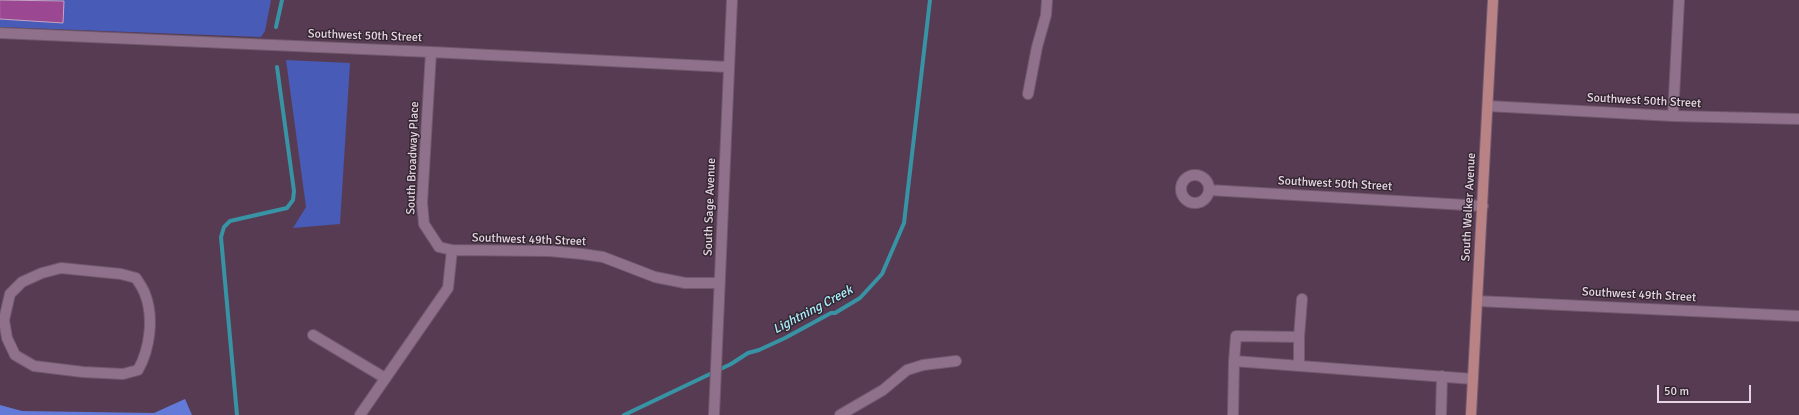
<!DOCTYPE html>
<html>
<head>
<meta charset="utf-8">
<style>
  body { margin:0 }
  #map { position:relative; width:1799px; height:415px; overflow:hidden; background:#573b53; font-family:Signika,sans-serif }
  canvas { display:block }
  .scale { position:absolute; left:1657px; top:385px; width:94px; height:18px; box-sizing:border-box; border:2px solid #e5d4e2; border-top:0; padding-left:5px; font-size:12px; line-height:14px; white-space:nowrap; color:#e5d4e2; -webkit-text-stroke:3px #342732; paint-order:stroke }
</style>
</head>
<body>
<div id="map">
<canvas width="1799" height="415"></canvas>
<div class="scale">50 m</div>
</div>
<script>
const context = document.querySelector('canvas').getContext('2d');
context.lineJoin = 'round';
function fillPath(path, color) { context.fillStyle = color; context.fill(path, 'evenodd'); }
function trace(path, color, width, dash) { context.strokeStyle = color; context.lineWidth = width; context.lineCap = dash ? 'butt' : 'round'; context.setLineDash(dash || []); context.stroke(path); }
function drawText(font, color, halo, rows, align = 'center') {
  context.font = font + ' Signika,sans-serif'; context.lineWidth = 3; context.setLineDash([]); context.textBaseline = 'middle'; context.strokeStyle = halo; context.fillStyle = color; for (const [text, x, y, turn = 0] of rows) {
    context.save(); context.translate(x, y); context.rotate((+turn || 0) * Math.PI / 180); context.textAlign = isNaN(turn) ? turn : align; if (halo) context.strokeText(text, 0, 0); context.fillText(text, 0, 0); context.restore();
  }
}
fillPath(new Path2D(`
  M0,0H271L265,31L261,37L0,27Z
  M286,60L350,63L340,224L293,228L306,207Z`), '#485bb7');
fillPath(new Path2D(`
  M185,399L192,415H0V405L22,411L154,413Z`), '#637ad9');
trace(new Path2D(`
  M276,27L282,0
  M237,415L221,237L224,227L230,221L287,208L293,200L294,191L277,67
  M624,415L731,364L748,353L759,350L785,338L831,313H835L860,298L882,274L904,223L930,0`), '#3893a4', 4);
const building = new Path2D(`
  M0,0L64,1L63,23L0,19Z`);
fillPath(building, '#9b4792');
trace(building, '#c6a5c0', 1);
const minor = new Path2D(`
  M0,33L431,52L728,67
  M431,52L422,203L424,224L439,247L452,250L550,251L582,254L603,257L655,277L685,283H720
  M1028,94L1037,47L1046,15L1047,0
  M1488,106L1673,116L1799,119
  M1673,116L1679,0
  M1181 189a14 14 0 1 1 28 0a14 14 0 1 1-28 0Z
  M1209,190L1483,206
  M61,268L121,274L136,278C139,283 143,288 145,294C154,317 150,349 138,370L123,374L83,372L34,366L15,355L7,338L4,320L10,294L22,282L42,273Z
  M1477,301L1799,316
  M313,335L385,378
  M1299,337L1302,299
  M1234,361L1236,336L1299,337V366
  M360,415L448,288L452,250
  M714,415L732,0
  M840,415L883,390L907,370L923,365L956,361
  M1233,415L1234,361L1473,379
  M1441,415L1442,376`);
const major = new Path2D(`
  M1471,415L1493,0`);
trace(minor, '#715a6e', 12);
trace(major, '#715a6e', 12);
trace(minor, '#90718c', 10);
trace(major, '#b98285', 10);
drawText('12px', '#e5d4e2', '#342732', [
  ["Southwest 50th Street",365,36,2],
  ["Southwest 50th Street",1644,101,3],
  ["South Broadway Place",413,158,-88],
  ["Southwest 50th Street",1335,184,3],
  ["South Sage Avenue",710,207,-88],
  ["South Walker Avenue",1469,207,-87],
  ["Southwest 49th Street",529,240,2],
  ["Southwest 49th Street",1639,295,3]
]);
drawText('italic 13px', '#a9eefc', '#342732', [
  ["Lightning Creek",813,310,-28]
]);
</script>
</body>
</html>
